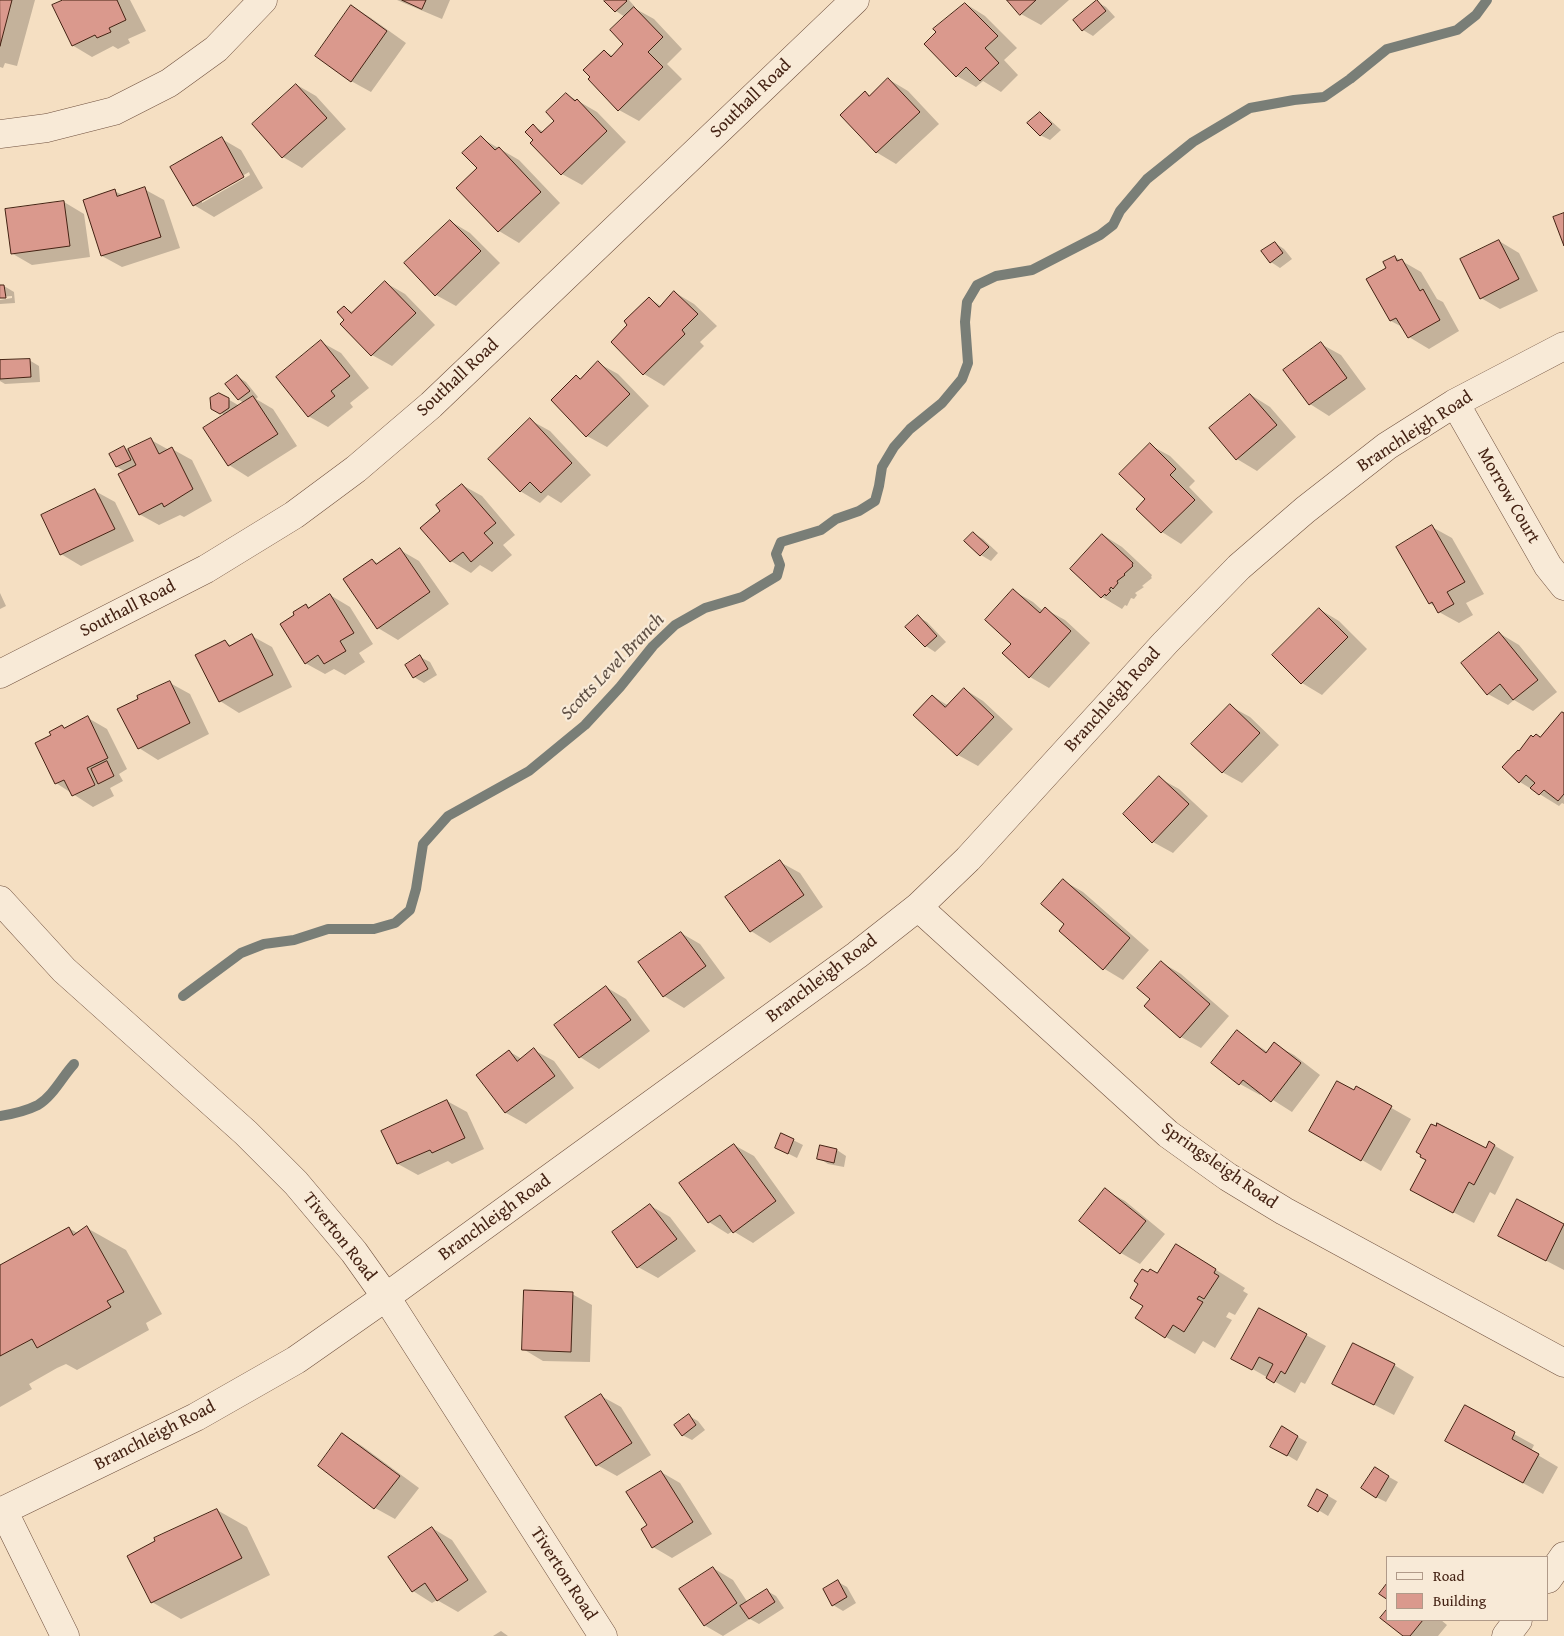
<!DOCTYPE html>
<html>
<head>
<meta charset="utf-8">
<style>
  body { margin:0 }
  #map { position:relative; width:1564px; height:1636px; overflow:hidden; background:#f5dfc2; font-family:"Gentium Book Plus",serif }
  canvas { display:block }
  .legend { position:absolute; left:1386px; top:1556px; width:162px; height:65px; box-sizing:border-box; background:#f8ead7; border:1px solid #b09a89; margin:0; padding:6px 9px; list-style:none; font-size:15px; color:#442213 }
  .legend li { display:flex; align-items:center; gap:10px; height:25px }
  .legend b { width:25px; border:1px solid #b09a89 }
</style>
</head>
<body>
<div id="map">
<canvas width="1564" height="1636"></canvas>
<ul class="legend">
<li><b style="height:6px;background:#f8ead7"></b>Road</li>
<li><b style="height:14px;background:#da998d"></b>Building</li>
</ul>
</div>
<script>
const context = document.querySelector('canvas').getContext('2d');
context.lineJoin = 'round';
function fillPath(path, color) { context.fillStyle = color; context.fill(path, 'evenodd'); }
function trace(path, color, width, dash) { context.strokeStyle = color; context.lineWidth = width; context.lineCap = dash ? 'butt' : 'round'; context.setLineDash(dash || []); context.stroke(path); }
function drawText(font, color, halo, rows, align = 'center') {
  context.font = font + ' "Gentium Book Plus",serif'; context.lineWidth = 4.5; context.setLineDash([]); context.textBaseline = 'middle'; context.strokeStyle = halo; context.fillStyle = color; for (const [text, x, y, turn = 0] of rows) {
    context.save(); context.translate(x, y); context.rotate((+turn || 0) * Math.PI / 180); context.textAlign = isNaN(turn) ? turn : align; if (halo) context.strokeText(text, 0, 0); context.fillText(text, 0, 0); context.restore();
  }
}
fillPath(new Path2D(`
  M0,0H35L17,66L5,63L3,68L0,67Z
  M66,0H130L146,31L128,39L130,43L118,49L113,46L92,57L72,45Z
  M397,0H450L442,19Z
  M607,0H629L635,7L634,8L654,19L682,49L667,64L682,79L639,121L619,110L604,51L613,56L625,44V17L616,11L606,1Z
  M1009,0H1069L1041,25L1021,14Z
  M1097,2L1106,7L1115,17L1093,36L1083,30L1075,20Z
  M966,4L985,16L1017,48L1004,60L1018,75L1001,92L983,81L976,87L957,76Z
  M352,6L371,18L406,43L371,92L351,81Z
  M888,79L908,91L939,124L896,164L876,152L865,93L870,96Z
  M297,85L316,96L346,129L302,168L283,157Z
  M566,94L597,112L626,142L582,185L562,174L533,126L544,132L556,121Z
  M1040,113L1049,119L1061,130L1050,140L1040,135Z
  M481,138L519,160L560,203L519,243L499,231L458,188L478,168Z
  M222,139L241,150L263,188L214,217L194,205L172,167ZM249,172L250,175L202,203V200Z
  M144,189L164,200L180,248L122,267L102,256L114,191L123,195Z
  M64,202L84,214L90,257L32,265L13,254Z
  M450,221L470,233L500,263L456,306L436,295Z
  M1499,241L1519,253L1538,291L1500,309L1481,298Z
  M1275,243L1284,249L1292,259L1280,268L1271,262Z
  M1395,257L1421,272L1437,299L1443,302L1459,331L1429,349L1409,337L1404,328L1391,321L1368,280L1388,268Z
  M386,283L405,294L435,325L392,366L372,355L345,320L344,307L354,313Z
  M0,286H4L14,292L15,303L0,304V300L12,298V296L0,297Z
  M674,292L694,304L717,326L700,342L704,346L664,386L644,374L612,342L629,325L649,298L661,306Z
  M321,342L341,353L369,388L350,403L353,407L328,427L308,416Z
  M1321,344L1341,355L1366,389L1329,416L1310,404Z
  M29,360L39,366L40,382L5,384L0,381V361Z
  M598,363L618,374L649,406L607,447L587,436L553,400L576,377L581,379Z
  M237,376L246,382L258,397L256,399L273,409L297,446L248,477L229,465L225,415L212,408L219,394L238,405V407L244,403L238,399Z
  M1251,395L1270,407L1296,437L1257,471L1237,459L1211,429Z
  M530,420L550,431L591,475L561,503L548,495L540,503L520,491Z
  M151,440L169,450L172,449L192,460L212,501L184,517L180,515L159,525L139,514L126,472L117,467L111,454L124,448L128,450Z
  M1150,445L1170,456L1195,481L1189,487L1213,512L1181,544L1162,532L1137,509L1147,499Z
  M462,485L482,496L515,535L503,545L512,555L492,572L480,565L471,573L451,561L422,528L442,511Z
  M95,491L115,502L134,541L81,566L61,554L43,516Z
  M1432,527L1452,538L1484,594L1466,603L1473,615L1459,623L1439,612L1436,607L1429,603Z
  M973,533L983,539L998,553L991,561L981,555L966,541Z
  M1103,535L1122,547L1152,575L1151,577L1152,578L1142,586L1144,587L1135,593L1137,595L1134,599L1131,598L1127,606L1125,605L1122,609L1102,597L1072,569Z
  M400,550L419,561L449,604L398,640L378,628L372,560L379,564Z
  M1014,591L1033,602L1043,611L1045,609L1065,620L1090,643L1049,688L1030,677L1013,644Z
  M0,593L6,606L0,609Z
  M330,595L350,607L373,644L359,653L365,662L345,675L334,669L325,674L305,663L296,615L306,605L310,608Z
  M1319,609L1339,621L1367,649L1322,695L1302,683L1274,655Z
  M918,617L927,622L946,642L935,652L926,646Z
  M1499,633L1519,645L1557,692L1533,711L1514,700L1508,705L1488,694Z
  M252,636L272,647L292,687L239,713L220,701L225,642L232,646Z
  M420,657L430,662L437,675L424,683L414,677L406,665Z
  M170,683L190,694L209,734L158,760L139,748Z
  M964,689L983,701L1013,729L978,766L958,755L932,696L949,706Z
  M1230,706L1250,717L1279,745L1242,783L1222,772Z
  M1564,714V804L1562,803L1559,806L1520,782L1541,738Z
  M88,718L107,729L127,769L119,774L123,781L110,788L114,796L93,807L56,783L52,736L62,727L65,729Z
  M1159,778L1179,789L1208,816L1173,853L1153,842Z
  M780,862L800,873L823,907L770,943L751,931Z
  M1064,881L1083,892L1149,950L1123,980L1103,968L1066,924Z
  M681,933L700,944L725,978L684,1008L664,996Z
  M1161,962L1181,974L1229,1016L1201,1048L1181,1037L1146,1006L1152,999Z
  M606,987L626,999L650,1031L599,1069L580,1057Z
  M1237,1032L1268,1052L1274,1044L1294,1055L1320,1075L1292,1112L1262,1093L1260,1095L1240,1084L1213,1063Z
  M534,1050L554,1061L574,1088L526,1124L506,1113L478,1075L510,1052L522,1059Z
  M1356,1088L1411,1119L1381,1171L1310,1130L1354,1092Z
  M447,1101L467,1112L484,1149L452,1164L448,1161L418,1175L398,1164L383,1131Z
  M793,1140L803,1145L797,1158L777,1148Z
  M1490,1143L1514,1157L1495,1195L1490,1192L1474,1223L1432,1201L1487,1150Z
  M734,1145L754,1156L795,1213L753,1243L733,1231L728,1234L709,1222Z
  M837,1150L846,1156L844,1167L828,1164L819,1158Z
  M1105,1190L1125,1201L1165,1234L1140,1264L1121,1253Z
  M1518,1201L1564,1225V1270L1520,1247Z
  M651,1206L670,1217L696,1251L658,1278L638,1267Z
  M68,1228L78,1233L87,1228L126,1250L162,1314L146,1323L149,1330L77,1370L66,1364L57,1368L29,1384L32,1389L0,1407V1266Z
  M1205,1263L1245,1288L1243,1291L1248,1294L1235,1315L1229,1312L1226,1317L1232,1320L1215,1348L1203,1341L1195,1354L1166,1337L1145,1305L1149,1274H1158Z
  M572,1294L592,1305L590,1362L543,1361L523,1349Z
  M1306,1335L1326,1346L1305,1384L1301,1382L1295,1393L1233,1358Z
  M1394,1365L1414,1377L1394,1415L1334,1384Z
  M601,1396L621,1407L651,1455L617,1476L597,1465Z
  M1465,1407L1534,1445L1531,1451L1558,1467L1543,1494L1466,1452Z
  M689,1416L698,1421L705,1430L692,1440L682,1435Z
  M1282,1428L1307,1442L1297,1461L1272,1446Z
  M343,1434L362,1446L419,1488L395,1519L375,1508L319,1466Z
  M1375,1469L1398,1482L1386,1502L1376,1497Z
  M661,1472L680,1483L712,1534L672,1558L653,1547L649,1525Z
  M1318,1490L1337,1501L1328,1516L1310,1505Z
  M217,1510L247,1527L270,1575L181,1619L152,1602Z
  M432,1528L452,1540L487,1592L458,1612L437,1600L432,1603L413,1591Z
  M713,1568L733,1580L748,1603L767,1591L776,1596L784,1608L759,1624L750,1619L723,1636L704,1625Z
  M838,1582L847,1587L856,1603L843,1611L833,1605L824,1590Z
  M1381,1618L1388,1620H1441L1447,1625L1438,1636H1405Z
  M501,1631L508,1636H493Z`), '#0003');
trace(new Path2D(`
  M183,996L241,953L264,944L294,940L328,929H374L395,923L410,910L416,889L423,844L448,816L529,771L585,725L620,687L653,646L675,625L705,608L742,597L777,576L780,565L776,554L781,542L821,530L836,519L859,511L875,501L879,486L882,467L894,447L910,429L942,403L962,379L968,363L965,322L967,302L977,285L996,276L1032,270L1100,235L1113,225L1120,211L1147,179L1193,142L1250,108L1294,100L1324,97L1350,79L1387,49L1457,30L1476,15L1487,0
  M0,1116C13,1114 26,1111 38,1105C53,1096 62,1077 74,1064`), '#797e77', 10);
const building = new Path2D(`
  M0,0H12L0,46Z
  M63,0H117L126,20L109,28L111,32L97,38L95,35L72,46L52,5Z
  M402,0H426L422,9Z
  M605,0H626L627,1L615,12L604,1Z
  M1007,0H1036L1020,15Z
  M1097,0L1106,11L1082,31L1073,20Z
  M965,3L998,36L985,48L999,63L980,81L966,67L956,77L924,44L936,32L933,29Z
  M351,5L387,31L351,82L315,56Z
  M634,7L663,37L648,52L663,67L618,111L588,79L590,77L583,70L604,50L611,57L623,44L610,30Z
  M888,78L920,112L876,153L840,115L865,91L869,96Z
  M296,84L327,118L282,158L252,124Z
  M566,93L575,101L577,99L607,131L561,175L530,143L533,140L525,132L533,124L541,133L554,121L546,112Z
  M1040,112L1052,124L1040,136L1027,123Z
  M481,136L495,150L499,147L541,192L498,232L456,188L477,168L462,153Z
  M222,137L244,177L193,206L170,167Z
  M145,187L161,237L101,256L83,200L115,189L117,196Z
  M64,201L70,246L11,254L5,209Z
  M1564,213V246L1553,217Z
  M450,220L481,251L435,296L404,263Z
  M1499,240L1519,279L1480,299L1460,259Z
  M1275,242L1283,253L1270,263L1261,251Z
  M1395,256L1397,261L1402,259L1420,291L1423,289L1440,320L1408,338L1396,318L1390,321L1366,279L1386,268L1383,262Z
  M385,281L416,313L371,356L340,324L344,320L337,312L344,306L351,313Z
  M0,285H4L6,298H0Z
  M674,291L698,314L682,330L685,334L643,375L611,342L627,325L624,321L649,297L659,307Z
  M321,340L350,376L331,391L335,396L308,417L276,377Z
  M1321,342L1347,378L1309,405L1283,370Z
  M30,359L31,377L0,379V360Z
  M598,361L630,394L586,437L551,400L576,375L580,379Z
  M237,375L250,391L238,400L225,384Z
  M219,393L229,398V408L220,414L211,409L210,398Z
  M1250,394L1277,425L1236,460L1209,428Z
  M253,396L278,434L228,466L203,428Z
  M530,418L572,463L541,493L530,482L520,492L488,459Z
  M151,438L159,454L172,447L193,489L164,507L162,503L139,515L118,474L136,465L128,449Z
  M1150,443L1176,469L1170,475L1195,500L1161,533L1136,509L1145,499L1119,474Z
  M124,446L131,460L116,467L109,454Z
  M462,484L496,523L484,533L493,543L471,562L463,552L450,562L420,528L440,511L436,505Z
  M95,489L115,529L60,555L41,515Z
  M1432,525L1465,582L1447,592L1454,604L1438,613L1432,602L1429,604L1396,547Z
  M973,532L989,547L980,556L964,541Z
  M1102,534L1133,563L1132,565L1133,566L1124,574L1125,575L1117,581L1118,583L1113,589L1111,587L1109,590L1111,591L1106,596L1105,594L1101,598L1070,569Z
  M400,548L430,592L377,629L343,579L372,559L376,564Z
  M1013,589L1040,613L1045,607L1071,631L1029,678L1002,653L1011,644L985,620Z
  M330,594L354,633L340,641L346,651L324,664L318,655L305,664L280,624L294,615L293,612L306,604L308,608Z
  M1319,608L1348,637L1301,684L1272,655Z
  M918,615L937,636L925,647L905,627Z
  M1499,632L1538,680L1513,700L1500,684L1487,695L1461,663Z
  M252,634L273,675L219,702L195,655L225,640L229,646Z
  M420,655L428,669L413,678L405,665Z
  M170,681L190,723L138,749L117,709L138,699L137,696Z
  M964,688L994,717L957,756L913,715L932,695L945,707Z
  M1230,704L1260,733L1222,773L1191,744Z
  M1562,712L1564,713V794L1558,801L1544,790L1539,795L1530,788L1535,783L1526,775L1519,783L1502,767L1518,750L1519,751L1531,735L1533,737L1536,734L1540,737Z
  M88,716L108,758L87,768L95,785L72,796L64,780L55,784L35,743L51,735L49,732L62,725L64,728Z
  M107,761L114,776L98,784L91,769Z
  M1159,776L1189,804L1152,843L1123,814Z
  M780,860L804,895L750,932L725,897Z
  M1063,879L1130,938L1103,970L1059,931L1064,924L1041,904Z
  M681,932L706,966L663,997L638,962Z
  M1161,961L1210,1004L1180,1038L1144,1006L1150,999L1137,988Z
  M606,986L631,1020L579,1058L554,1025Z
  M1237,1030L1266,1053L1274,1042L1301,1063L1271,1102L1243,1080L1239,1085L1211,1063Z
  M534,1048L555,1076L505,1113L476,1075L509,1050L517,1061Z
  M1337,1081L1354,1090L1356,1086L1392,1106L1361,1161L1309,1131Z
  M447,1100L465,1138L432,1153L430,1150L397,1164L381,1131Z
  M1437,1123L1486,1148L1489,1141L1495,1145L1474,1185L1469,1182L1453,1213L1410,1190L1426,1160L1420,1157L1421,1155L1416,1152L1431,1124L1436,1126Z
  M781,1133L794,1139L788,1154L775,1148Z
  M734,1144L776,1201L733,1233L720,1215L708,1223L679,1183Z
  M820,1145L837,1149L834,1163L817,1159Z
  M1105,1188L1146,1221L1120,1254L1079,1221Z
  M1517,1199L1564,1224L1546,1261L1498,1236Z
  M650,1204L677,1239L637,1268L612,1232Z
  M87,1226L124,1292L107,1301L111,1307L37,1348L32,1339L0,1356V1265L69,1227L73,1235Z
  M1176,1244L1216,1269L1214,1273L1219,1276L1204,1299L1199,1296L1197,1299L1203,1302L1184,1332L1173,1325L1165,1338L1135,1318L1143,1306L1130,1298L1138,1284L1134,1281L1142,1269L1148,1272L1150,1269L1157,1273Z
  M524,1290L573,1292L571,1352L522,1350Z
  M1259,1308L1307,1334L1285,1374L1281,1371L1274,1383L1266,1378L1273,1364L1259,1357L1252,1370L1231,1359Z
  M1353,1343L1395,1364L1374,1405L1332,1384Z
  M601,1394L632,1443L596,1466L565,1417Z
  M1465,1405L1515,1432L1512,1439L1539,1454L1523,1483L1445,1441Z
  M689,1414L696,1425L682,1436L674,1425Z
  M1282,1426L1298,1436L1287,1456L1270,1447Z
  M342,1433L400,1476L374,1509L318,1466Z
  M1375,1467L1389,1476L1376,1498L1361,1488Z
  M661,1471L693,1522L652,1548L641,1529L647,1525L626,1492Z
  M1317,1489L1328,1495L1318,1512L1308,1506Z
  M217,1509L242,1558L151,1603L127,1556L155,1541L154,1538Z
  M432,1527L468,1580L437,1601L425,1583L412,1592L388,1557Z
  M713,1567L737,1603L704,1626L679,1589Z
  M838,1580L847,1597L832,1606L823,1589Z
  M1388,1582V1600L1379,1594Z
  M767,1589L775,1602L749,1619L740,1606Z
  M1388,1608V1620H1423L1410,1636H1403L1380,1618Z`);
fillPath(building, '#da998d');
trace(building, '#442213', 1);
const minor = new Path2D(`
  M0,134L47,128L114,111L169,83L216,49L263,0
  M1455,403L1548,566L1564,586
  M0,674L206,569L294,515L356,469L431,405L855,0
  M918,907L1168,1134L1228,1177L1284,1211L1564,1363
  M3,1510L65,1636
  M0,1512L196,1417L296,1360L386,1297L857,955L918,907L968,859L1165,643L1239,567L1305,510L1387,446L1455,403L1564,346
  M1548,1579L1564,1556
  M1506,1636L1518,1620`);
const tertiary = new Path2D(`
  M0,900L64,970L246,1133L296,1183L354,1252L386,1297L603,1636`);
trace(minor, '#70513f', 29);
trace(tertiary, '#70513f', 29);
trace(minor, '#f8ead7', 28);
trace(tertiary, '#f8ead7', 28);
drawText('18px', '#442213', '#f8ead7', [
  ["Southall Road",751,99,-44],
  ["Southall Road",458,378,-43],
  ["Branchleigh Road",1415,432,-33],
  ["Morrow Court",1508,496,60],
  ["Southall Road",128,609,-27],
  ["Branchleigh Road",1113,700,-48],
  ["Branchleigh Road",822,979,-37],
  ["Springsleigh Road",1219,1166,35],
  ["Branchleigh Road",495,1218,-36],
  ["Tiverton Road",339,1237,52],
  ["Branchleigh Road",155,1436,-27],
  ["Tiverton Road",563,1574,57]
]);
drawText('italic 19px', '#5f5045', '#f8ead7', [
  ["Scotts Level Branch",613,667,-46]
]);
</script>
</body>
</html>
